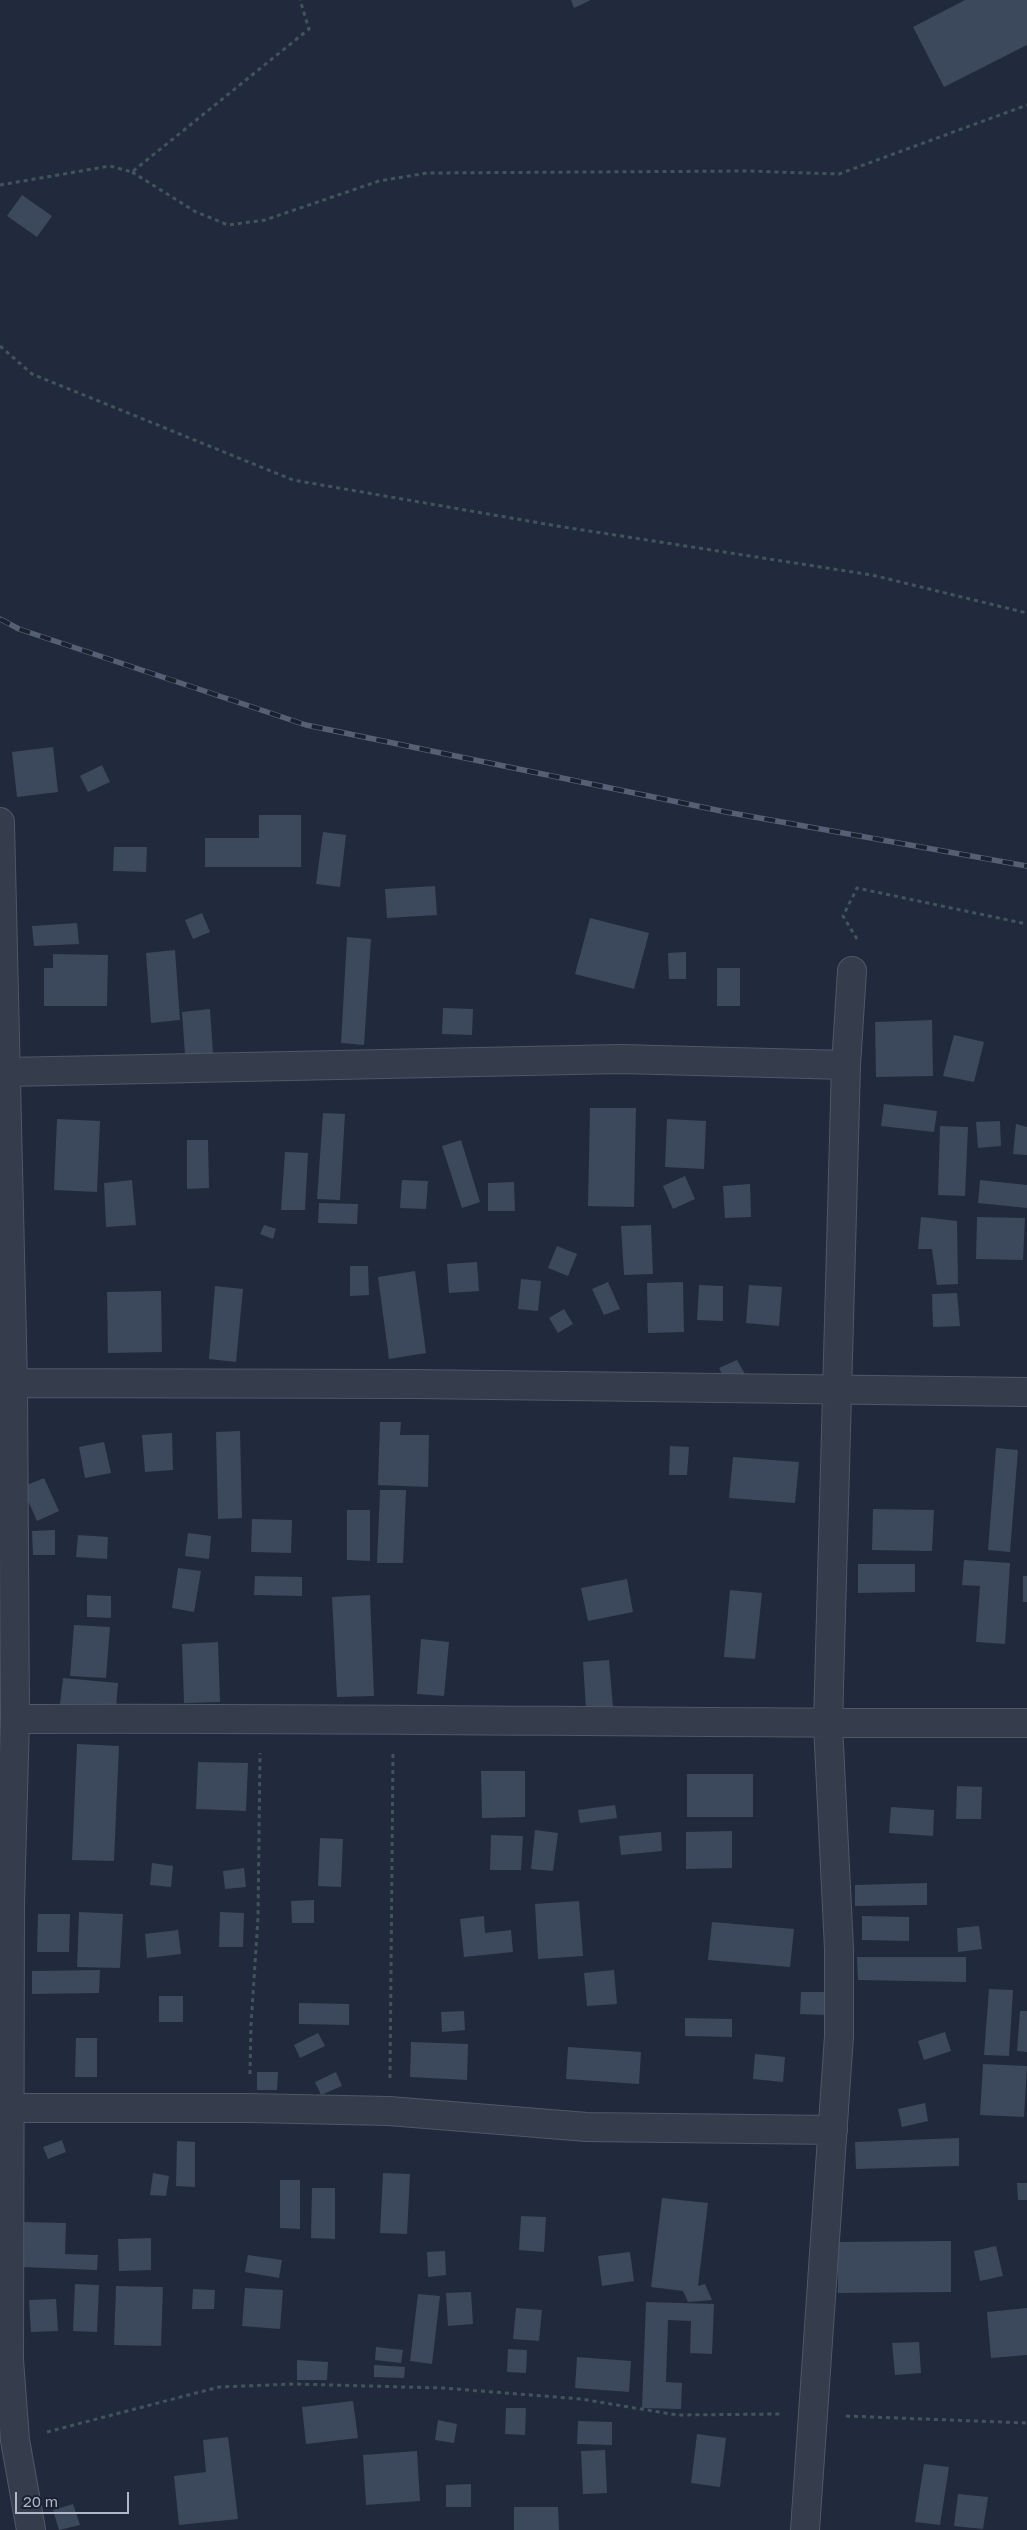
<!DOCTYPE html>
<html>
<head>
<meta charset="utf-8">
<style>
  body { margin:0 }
  #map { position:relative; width:1027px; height:2530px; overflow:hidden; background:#212a3c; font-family:"Golos Text",sans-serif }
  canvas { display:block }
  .scale { position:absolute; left:15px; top:2492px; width:114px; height:22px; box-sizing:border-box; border:2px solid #b0b7c8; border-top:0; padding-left:6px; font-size:15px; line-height:18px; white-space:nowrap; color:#b0b7c8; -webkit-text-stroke:4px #1a2231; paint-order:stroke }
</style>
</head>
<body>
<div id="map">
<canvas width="1027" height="2530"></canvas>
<div class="scale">20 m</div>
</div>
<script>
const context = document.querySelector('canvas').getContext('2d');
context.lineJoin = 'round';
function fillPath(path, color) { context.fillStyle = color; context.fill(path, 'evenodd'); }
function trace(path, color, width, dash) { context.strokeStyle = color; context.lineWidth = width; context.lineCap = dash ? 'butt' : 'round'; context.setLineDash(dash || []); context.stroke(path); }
fillPath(new Path2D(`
  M571,0H591L574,8Z
  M965,0H1027V45L944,87L913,27Z
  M22,195L52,216L37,237L7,216Z
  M53,747L58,792L17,797L12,752Z
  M102,765L110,782L88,792L80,776Z
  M259,815H301V867H205V838H259Z
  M323,832L346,835L340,887L316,884Z
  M114,847H147L146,872L113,871Z
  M435,886L437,915L387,918L385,889Z
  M202,913L210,932L193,939L185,920Z
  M590,918L649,933L634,989L575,974Z
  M77,923L79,944L34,946L32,926Z
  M347,937L371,939L364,1045L341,1043Z
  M175,950L180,1020L151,1023L146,953Z
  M686,952V979H669L668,953Z
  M53,954L108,955L107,1006H44V968H53Z
  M717,968H740V1006H717Z
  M443,1008L473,1009L472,1035L442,1034Z
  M210,1009L213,1053L185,1055L182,1012Z
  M932,1020L933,1076L876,1077L875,1022Z
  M954,1035L984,1042L974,1082L943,1076Z
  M884,1104L937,1111L934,1132L881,1126Z
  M590,1108H636L634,1207L588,1206Z
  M323,1113L345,1114L340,1200L317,1199Z
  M57,1119L100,1121L97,1192L54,1190Z
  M667,1119L706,1121L704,1169L665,1167Z
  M1000,1121L1001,1146L978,1148L976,1122Z
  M1016,1124L1027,1127V1155L1013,1154Z
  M940,1126L968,1127L965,1196L938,1195Z
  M187,1140H208L209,1188L187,1189Z
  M461,1140L480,1202L462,1208L442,1146Z
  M285,1152L308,1153L305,1210H281Z
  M685,1176L695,1199L673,1209L663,1186Z
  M132,1180L136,1225L106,1227L104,1183Z
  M402,1180L428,1181L426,1209L400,1208Z
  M980,1180L1027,1185V1208L978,1203Z
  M514,1182L515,1211H488V1183Z
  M750,1184L751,1217L725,1218L723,1186Z
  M319,1203L358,1204L357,1224L318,1223Z
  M921,1217L957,1221L958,1284L937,1285L932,1249H918Z
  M977,1217L1025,1218L1023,1260L976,1259Z
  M264,1225L276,1229L273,1239L260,1234Z
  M651,1225L653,1274L624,1275L621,1226Z
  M557,1246L577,1254L568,1276L548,1268Z
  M477,1262L479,1291L449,1293L447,1264Z
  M350,1266H368L369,1295L350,1296Z
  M415,1271L426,1353L389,1359L378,1277Z
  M521,1279L541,1281L538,1311L518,1309Z
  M608,1282L620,1309L604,1315L592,1289Z
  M683,1282L684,1332L648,1333L647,1283Z
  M699,1285L723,1286V1321L697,1320Z
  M749,1285L782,1287L779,1326L746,1323Z
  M215,1286L243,1289L236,1362L209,1359Z
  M161,1291L162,1352L108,1353L107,1292Z
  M957,1293L960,1326L933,1327L932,1294Z
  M564,1309L573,1324L558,1333L549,1318Z
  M737,1360L745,1374L727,1383L719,1368Z
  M380,1422H401L400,1435H429L428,1487L378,1485Z
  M240,1431L242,1518L218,1519L216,1432Z
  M172,1433L173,1470L145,1472L142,1435Z
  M104,1442L111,1473L85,1478L79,1447Z
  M670,1446L689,1447L687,1475H669Z
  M996,1448L1018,1450L1010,1552L988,1550Z
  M733,1457L799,1462L795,1503L729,1498Z
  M44,1478L59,1511L37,1521L22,1487Z
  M380,1490H406L403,1563H377Z
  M873,1509L934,1510L932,1551L872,1550Z
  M347,1510H370V1561L347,1560Z
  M252,1519L292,1520L291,1553L251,1552Z
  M55,1530V1555H33L32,1531Z
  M188,1533L211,1536L209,1559L185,1556Z
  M78,1535L108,1537L107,1559L76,1557Z
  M964,1560L1010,1563L1005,1644L976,1642L980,1586L962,1585Z
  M858,1564H915V1592L858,1593Z
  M178,1568L201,1571L194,1612L172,1608Z
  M255,1576L302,1577V1596L254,1595Z
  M1023,1576H1027V1602H1023Z
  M627,1579L633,1612L588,1621L581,1588Z
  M730,1590L762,1593L755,1659L724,1657Z
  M87,1595L111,1596V1618L87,1617Z
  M370,1595L374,1696L337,1697L332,1597Z
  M74,1625L110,1627L106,1678L70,1676Z
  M421,1639L449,1642L444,1696L417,1694Z
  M218,1642L220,1702L184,1703L182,1644Z
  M609,1660L613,1707L586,1709L583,1662Z
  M63,1678L118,1683L116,1708L60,1704Z
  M77,1744L119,1746L114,1861L72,1860Z
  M198,1762L248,1763L246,1811L196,1809Z
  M481,1771H525V1817L482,1818Z
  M687,1774H753V1817H687Z
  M957,1786L982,1787L981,1819H956Z
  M615,1805L617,1818L580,1823L578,1810Z
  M891,1807L934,1810L933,1836L889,1833Z
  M535,1830L558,1833L553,1871L531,1869Z
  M732,1831V1868L686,1869V1832Z
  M661,1832L662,1851L621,1855L619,1836Z
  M491,1835L523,1836L521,1870H490Z
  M320,1838L343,1839L341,1887L318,1886Z
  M152,1863L173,1866L171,1887L150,1885Z
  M244,1868L246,1887L225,1889L223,1871Z
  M927,1883V1905L855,1906V1885Z
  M314,1900V1923H292L291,1901Z
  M579,1901L583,1956L538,1959L535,1904Z
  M79,1912L123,1914L120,1968L77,1967Z
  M220,1912L244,1913L243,1947H219Z
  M38,1914H70L69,1952H37Z
  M484,1916L485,1933L511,1930L513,1952L464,1957L460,1919Z
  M862,1916L909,1917V1941L862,1940Z
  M712,1922L794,1929L790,1967L708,1960Z
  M979,1926L982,1949L958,1952L957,1928Z
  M178,1930L181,1954L147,1958L145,1934Z
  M857,1957H966V1982L858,1980Z
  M100,1970L99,1993L32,1994V1971Z
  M614,1970L617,2004L587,2006L584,1973Z
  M989,1989L1013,1990L1009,2056L984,2055Z
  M801,1992H827V2015L800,2014Z
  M159,1996H183V2022H159Z
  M299,2003L349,2004V2025L299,2024Z
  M464,2011L465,2030L442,2032L441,2012Z
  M1020,2011H1027V2052L1017,2051Z
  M685,2018L732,2019V2037L685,2036Z
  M945,2032L951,2051L924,2060L918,2041Z
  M318,2033L325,2046L300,2058L294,2045Z
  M76,2038H97V2077H75Z
  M411,2042L468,2044L467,2080L410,2077Z
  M568,2047L641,2052L639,2084L566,2079Z
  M755,2054L785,2057L783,2082L753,2079Z
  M983,2064L1027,2066L1024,2117L980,2115Z
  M257,2072H278L277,2090H257Z
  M336,2072L342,2086L321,2095L315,2082Z
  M925,2103L928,2121L902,2127L898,2109Z
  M959,2138V2166L856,2169L855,2142Z
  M62,2140L66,2152L48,2159L43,2147Z
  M177,2141L195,2142V2187L176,2186Z
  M153,2173L169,2176L166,2196L150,2195Z
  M383,2173L410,2174L407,2234L380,2233Z
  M280,2180H300V2229L280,2228Z
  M1017,2183H1027V2200H1018Z
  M312,2188H335V2239L311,2238Z
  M662,2198L708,2203L698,2286L705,2284L712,2300L688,2302L683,2291L651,2287Z
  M521,2216L546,2217L544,2252L519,2250Z
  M24,2222L66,2223L65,2254L98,2255L97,2270L22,2267Z
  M151,2238V2270L119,2271L118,2239Z
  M951,2241V2292L838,2293V2242Z
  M996,2246L1003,2276L980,2281L974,2251Z
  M445,2251L446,2275L428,2277L427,2252Z
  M630,2252L634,2281L602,2286L598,2256Z
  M248,2255L282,2260L279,2278L245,2272Z
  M75,2284L99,2285L97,2332L73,2331Z
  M116,2286L163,2287L161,2346L114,2345Z
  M245,2288L283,2290L280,2329L242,2326Z
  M193,2289L215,2290L214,2309H192Z
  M471,2292L473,2324L448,2326L446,2293Z
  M418,2294L440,2296L432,2364L410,2361Z
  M56,2299L58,2331L31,2332L29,2300Z
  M646,2302L714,2304L712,2354L690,2353L691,2321L668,2320L666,2382L682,2383L681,2409L642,2408Z
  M516,2308L542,2310L539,2341L513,2339Z
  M1027,2308V2355L991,2358L987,2312Z
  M919,2342L921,2373L895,2375L892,2343Z
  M376,2347L403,2350L401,2363L375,2360Z
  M508,2349L527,2350L526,2373L507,2372Z
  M577,2357L631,2361L629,2392L575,2388Z
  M297,2360L328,2362L327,2380H297Z
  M374,2365L405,2367L404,2378L374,2377Z
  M353,2401L358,2438L306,2444L302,2407Z
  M506,2408H526L525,2435L505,2434Z
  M438,2420L457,2424L454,2443L435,2440Z
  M578,2421L612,2422V2445L577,2444Z
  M697,2434L726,2438L720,2487L691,2483Z
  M228,2437L238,2519L179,2525L174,2476L206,2472L203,2440Z
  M605,2450L607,2493L583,2494L581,2451Z
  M417,2451L420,2501L366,2505L363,2455Z
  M924,2464L949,2467L940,2525L915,2522Z
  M471,2484V2507H446V2485Z
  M958,2494L988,2497L983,2529L954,2526Z
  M73,2504L80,2525L59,2530L53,2510Z
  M514,2507H558L559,2530H514Z`), '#3c485c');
const street = new Path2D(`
  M0,822L13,1383L15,1719L10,1903L9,2360L15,2440L31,2530
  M7,1072L620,1059L846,1065
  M0,1383L414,1384L1027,1392
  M15,1719C352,1717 689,1724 1027,1723
  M11,2108H250L389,2111L587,2127L833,2130
  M805,2530L839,2036V1949L828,1724L846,1065L852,971`);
trace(street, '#505767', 30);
trace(new Path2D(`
  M132,172L196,212L228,225L265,220L379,181L427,173L747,171L839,174L1027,105
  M0,185L110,166L132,172L309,29L300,0
  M0,346L32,374L293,480L557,526L872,575L1027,613
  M857,939L843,916L857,888L1027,924
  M250,2074L251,2025L258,1918L260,1753
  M390,2078L393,1754
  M846,2416L1027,2423
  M47,2432L219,2387L294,2384L443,2388L581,2399L677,2415L780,2414`), '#40555b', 3, [4, 4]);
trace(street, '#353d4c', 28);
const rail = new Path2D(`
  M0,619L19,629L306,725L726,812L1027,866`);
trace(rail, '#566074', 5.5);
trace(rail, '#1a2231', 4, [11]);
</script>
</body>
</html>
